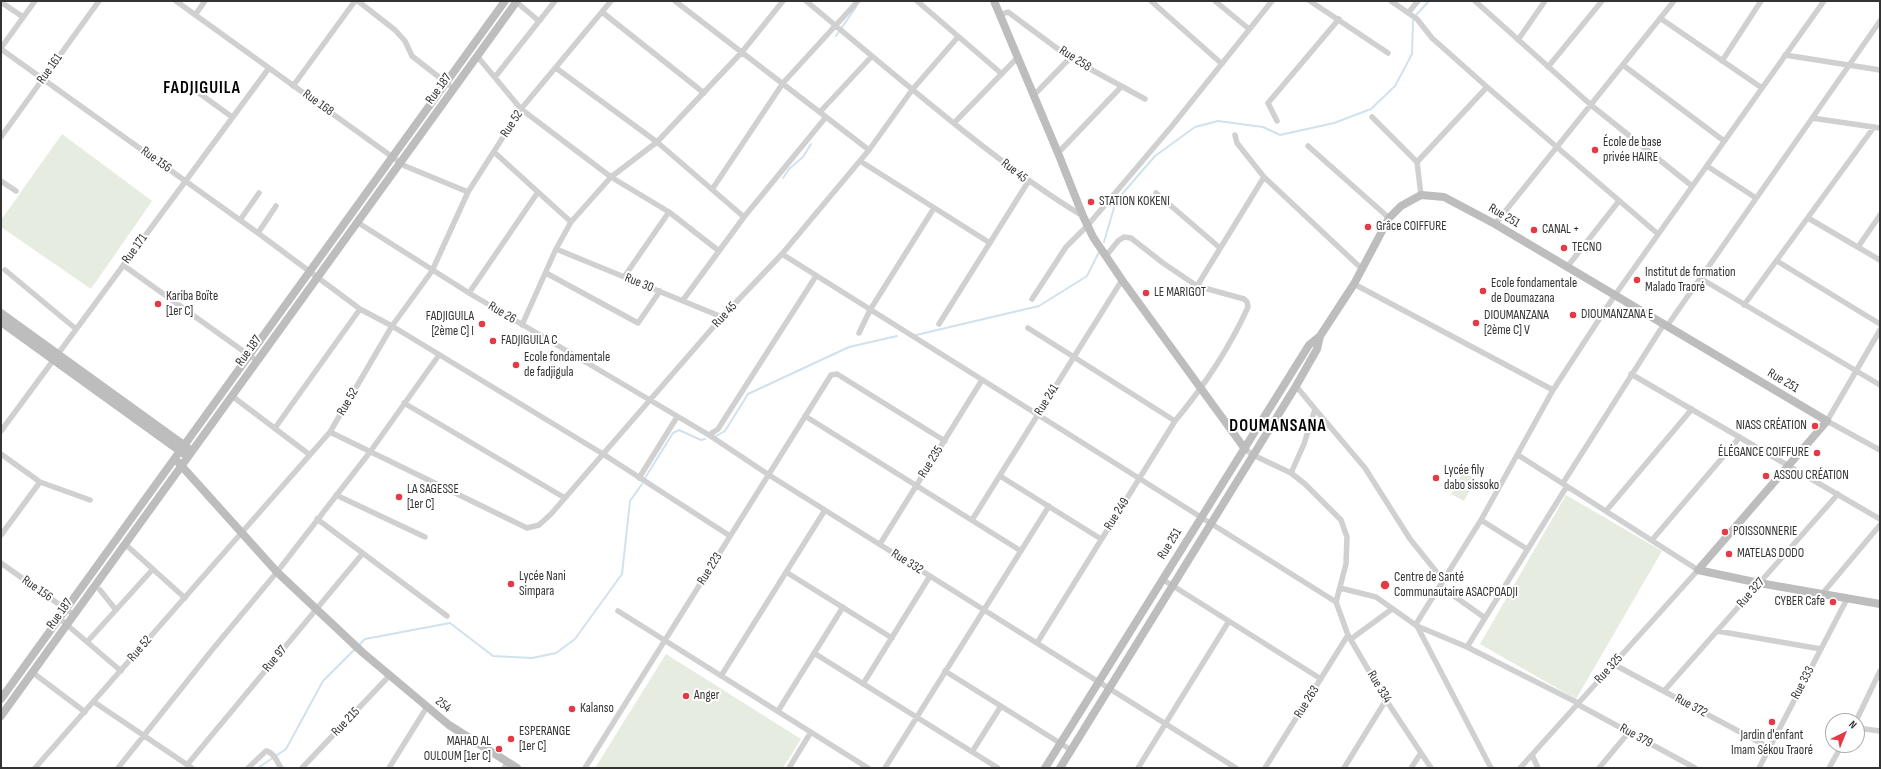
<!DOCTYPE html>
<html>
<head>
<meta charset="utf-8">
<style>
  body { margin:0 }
  #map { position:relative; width:1881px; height:769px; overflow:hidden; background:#fff; font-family:"Sofia Sans Condensed",sans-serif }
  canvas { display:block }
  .frame { position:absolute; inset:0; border:2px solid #333; pointer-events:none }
  .north { position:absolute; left:1825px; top:713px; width:40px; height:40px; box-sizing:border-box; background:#fff; border:1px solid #adadad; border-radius:50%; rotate:43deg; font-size:11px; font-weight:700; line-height:16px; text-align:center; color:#333 }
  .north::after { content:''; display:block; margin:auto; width:14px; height:18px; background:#e63946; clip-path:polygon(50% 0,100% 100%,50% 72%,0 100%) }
</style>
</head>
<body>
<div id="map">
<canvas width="1881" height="769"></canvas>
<div class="frame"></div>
<div class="north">N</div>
</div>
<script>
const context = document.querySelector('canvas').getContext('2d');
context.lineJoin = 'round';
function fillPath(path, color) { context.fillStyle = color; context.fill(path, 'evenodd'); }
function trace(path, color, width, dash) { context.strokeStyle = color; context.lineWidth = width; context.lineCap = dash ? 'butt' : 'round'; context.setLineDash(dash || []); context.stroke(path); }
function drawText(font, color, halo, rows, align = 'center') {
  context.font = font + ' "Sofia Sans Condensed",sans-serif'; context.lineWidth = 4; context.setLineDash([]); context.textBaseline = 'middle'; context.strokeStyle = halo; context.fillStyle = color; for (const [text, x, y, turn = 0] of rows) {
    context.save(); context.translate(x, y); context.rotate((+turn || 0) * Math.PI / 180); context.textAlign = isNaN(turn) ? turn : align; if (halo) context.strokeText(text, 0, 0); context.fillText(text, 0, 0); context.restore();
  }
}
fillPath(new Path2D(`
  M62,134L152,201L91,289L1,227V220Z
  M1463,472L1476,479L1464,501L1451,494Z
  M1566,495L1662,551L1576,699L1480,644Z
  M666,654L801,739L783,768H595Z`), '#e6ecdf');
trace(new Path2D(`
  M836,36L856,7
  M783,178L789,169L803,157L811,144
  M1104,242L1116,201L1155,156L1195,127L1218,121L1263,127L1280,135L1334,123L1371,109L1395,86L1412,54L1413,21L1417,14L1429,1
  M916,335L1039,306L1087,276L1099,252
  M716,436L725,431L748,394L849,347L897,336
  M645,478L673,433L679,430L701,440L705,439
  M359,645L365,639L450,623L493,656L532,658L556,653L575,639L622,574L630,501L642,484
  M258,768L286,749L323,681L356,648`), '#cfe2ee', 2);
trace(new Path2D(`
  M176,1L405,166L468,192
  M358,1L395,30L405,41L412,56L449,85
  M515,1L539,21
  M675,1L869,150
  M806,1C859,45 912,90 966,133C1004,163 1041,191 1083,216
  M917,1L1002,74
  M1151,1L1222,64
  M1215,1L1249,29
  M1310,1L1388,53
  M1391,1L1417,19L1432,38L1487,87L1658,234
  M1475,1L1591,105L1692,186
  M1,2L23,17
  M602,12L704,93
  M1408,13L1418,1
  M195,15L205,1
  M1000,15L1008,12L1070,58L1145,99
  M1660,18L1762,88
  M1518,40L1545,1
  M1,48L35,1
  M1,49L258,233L360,309L392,326L603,454L730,536
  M1785,55L1880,70
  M477,56L521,109L611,177L669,212L719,251
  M1722,61L1761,1
  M1623,65L1724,141
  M1548,67L1602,1
  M556,68L657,142L744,217
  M495,77L555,1
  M188,85L232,117
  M293,86L355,1
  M1034,95L1070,58
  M820,112L872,56
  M1372,117L1417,162L1421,195
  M1812,118L1880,128
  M1277,121L1268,103L1339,19
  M954,123L1018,57
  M1235,135L1237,143L1264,177L1362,269
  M1,137L99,1
  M1308,146L1389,218
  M494,152L571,222
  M1058,153L1121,87
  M860,161L990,243
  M1417,162L1487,87
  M1707,166L1756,198
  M1,181L16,191
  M713,188L783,83L858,1
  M1156,193L1220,248
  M1808,218L1880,260
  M240,220L259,193
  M357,222L469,293L709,435L769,475L1236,768
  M1495,224L1674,1
  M258,233L276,206
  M1858,247L1880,215
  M556,249L722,317
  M782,254L1336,602
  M1777,261L1880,324
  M123,265L257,361
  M1567,267L1619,201
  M5,270L76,329
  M546,273L638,323L660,291
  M624,277L669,212
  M1700,278L1880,385
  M1354,284L1553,390
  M1197,286L1264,177
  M469,293L538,192
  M1032,299L1066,247L1088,225L1172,126L1272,1
  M683,300L744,217L826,117
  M1744,305L1874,127
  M939,324L1028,182
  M522,325L556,249L571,222L611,177L657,142L742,52L783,1
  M1667,326L1880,21
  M1028,328L1175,421
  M1880,330L1827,421L1880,450
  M859,333L870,310L934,208
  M1631,374L1880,519
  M232,396L310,455
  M404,403L565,498
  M1315,409L1365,468L1410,539L1443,580
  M805,416L1021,551
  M275,428L360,309
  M1,431L269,68
  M330,432L527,528L539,525L551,514L722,317L782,254L869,150L912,90L958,37
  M709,435L718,429L816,276
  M1245,449L1253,455L1291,473L1305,484L1341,520L1347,537L1346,564L1336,602
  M1,454L40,482L90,500
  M1518,455L1698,570L1520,768
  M1291,473L1304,444L1315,409L1296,386
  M1000,476L1101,539
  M639,478L677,417
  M1563,483L1664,324
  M336,495L425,537
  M1606,511L1692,409
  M317,519L447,616
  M972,520L1122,280
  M1481,520L1527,549
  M1,535L40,482
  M1652,540L1740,437
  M125,544L185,598
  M880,544L982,380
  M1,563L74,615
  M786,572L892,638
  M1162,579L1321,679
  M1440,586L1485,618
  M1340,588L1376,597L1417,626L1467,647L1578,703
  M100,590L116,610
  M1822,594L1880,525
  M1336,602L1348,635L1386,700L1431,768
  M618,611L868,768
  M59,618L121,671
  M1717,631L1821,649
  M1351,639L1392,609
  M87,642L153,569
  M1037,643L1175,421C1205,385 1229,349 1248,307L1247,302L1244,299L1197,286L1163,263L1131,238L1124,237L1118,241L1106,256
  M1467,647L1567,486
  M814,653L998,768
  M1613,664L1770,748
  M945,671L1071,750
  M32,672L85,712
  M721,676L825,510
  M863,684L930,576
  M1664,691L1838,494
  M94,702L192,768
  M1577,704L1695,768
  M778,711L843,607
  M1856,721L1880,671
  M1857,728L1880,731
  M972,752L1001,706
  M1532,755L1538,768
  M187,765L363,553
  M35,768L330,432L392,326L432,271L468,192L521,109L611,1
  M118,768L212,650L277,572L370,452L439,355
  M248,768L266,751C274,752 277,762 281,768
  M302,768L390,675
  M389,768L427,707
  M504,768L508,762
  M585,768L831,375L837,374L945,441
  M789,768L811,732
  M885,768L1049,506
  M1138,768L1229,621
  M1265,768L1348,635
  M1344,768L1386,700
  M1411,768L1421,753
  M1491,768L1416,624L1481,520L1553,390L1615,295L1824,1
  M1599,768L1629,732
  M1759,768L1847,599
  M1829,768L1842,745`), '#d0d0d0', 5.5);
trace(new Path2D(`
  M994,1L1058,153L1083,216L1093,237L1122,280L1245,449
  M1,313L188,448
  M1,322L184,454
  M178,462L277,572L362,652L449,725L517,768
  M1,699L505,1
  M1,716L517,1
  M1045,768L1304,353L1309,345L1320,336
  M1060,768L1296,386L1317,349L1320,336L1354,284L1389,218L1401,206L1421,195L1444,197L1495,224L1827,421L1698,570L1759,583L1880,604`), '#bdbdbd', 8);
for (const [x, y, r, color] of [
  [1595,150,4,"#e63946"],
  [1091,202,4,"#e63946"],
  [1368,227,4,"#e63946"],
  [1534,230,4,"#e63946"],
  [1564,248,4,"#e63946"],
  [1637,280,4,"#e63946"],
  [1483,291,4,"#e63946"],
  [1146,293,4,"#e63946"],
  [158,304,4,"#e63946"],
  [1573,315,4,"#e63946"],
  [1476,323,4,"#e63946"],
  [482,324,4,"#e63946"],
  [493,341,4,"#e63946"],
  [516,365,4,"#e63946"],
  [1815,426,4,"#e63946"],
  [1817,453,4,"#e63946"],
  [1766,476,4,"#e63946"],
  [1436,478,4,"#e63946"],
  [399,497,4,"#e63946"],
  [1725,532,4,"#e63946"],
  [1729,554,4,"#e63946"],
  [511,584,4,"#e63946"],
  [1385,585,5,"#e63946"],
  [1833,602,4,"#e63946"],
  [686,696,4,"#e63946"],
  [572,709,4,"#e63946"],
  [1772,722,4,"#e63946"],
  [511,739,4,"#e63946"],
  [499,749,4,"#e63946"]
]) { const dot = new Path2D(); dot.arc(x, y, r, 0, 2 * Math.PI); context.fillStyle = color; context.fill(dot); trace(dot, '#fff', 1.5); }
drawText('13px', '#333', '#fff', [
  ["Rue 258",1075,59,33],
  ["Rue 161",50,69,-54],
  ["Rue 187",439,89,-54],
  ["Rue 168",318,103,36],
  ["Rue 52",512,124,-57],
  ["Rue 156",156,160,36],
  ["Rue 45",1014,171,38],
  ["Rue 251",1504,216,30],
  ["Rue 171",135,249,-54],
  ["Rue 30",639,283,22],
  ["Rue 26",502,313,31],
  ["Rue 45",725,315,-47],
  ["Rue 187",249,351,-54],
  ["Rue 251",1783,381,31],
  ["Rue 241",1047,400,-58],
  ["Rue 52",348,402,-60],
  ["Rue 235",931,462,-58],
  ["Rue 249",1117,514,-58],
  ["Rue 251",1170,544,-58],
  ["Rue 332",907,562,32],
  ["Rue 223",710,569,-58],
  ["Rue 156",37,589,35],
  ["Rue 327",1751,593,-49],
  ["Rue 187",60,614,-54],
  ["Rue 52",140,649,-49],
  ["Rue 97",275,659,-50],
  ["Rue 325",1609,669,-48],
  ["Rue 333",1803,683,-62],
  ["Rue 334",1379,687,59],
  ["Rue 263",1307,702,-58],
  ["254",443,705,38],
  ["Rue 372",1691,706,28],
  ["Rue 215",346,722,-46],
  ["Rue 379",1636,736,29]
]);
drawText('13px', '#333', '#fff', [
  ["École de base",1603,143],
  ["privée HAIRE",1603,158],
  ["STATION KOKENI",1099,202],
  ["Grâce COIFFURE",1376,227],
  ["CANAL +",1542,230],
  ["TECNO",1572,248],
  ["Institut de formation",1645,273],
  ["Malado Traoré",1645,288],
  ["Ecole fondamentale",1491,284],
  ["de Doumazana",1491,299],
  ["LE MARIGOT",1154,293],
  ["Kariba Boïte",166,297],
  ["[1er C]",166,312],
  ["DIOUMANZANA E",1581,315],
  ["DIOUMANZANA",1484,316],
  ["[2ème C] V",1484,331],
  ["FADJIGUILA",474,317,"right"],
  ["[2ème C] I",474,332,"right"],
  ["FADJIGUILA C",501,341],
  ["Ecole fondamentale",524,358],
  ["de fadjigula",524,373],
  ["NIASS CRÉATION",1807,426,"right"],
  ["ÉLÉGANCE COIFFURE",1809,453,"right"],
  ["Lycée fily",1444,471],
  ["dabo sissoko",1444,486],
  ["ASSOU CRÉATION",1774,476],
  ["LA SAGESSE",407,490],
  ["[1er C]",407,505],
  ["POISSONNERIE",1733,532],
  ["MATELAS DODO",1737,554],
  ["Lycée Nani",519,577],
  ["Simpara",519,592],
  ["Centre de Santé",1394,578],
  ["Communautaire ASACPOADJI",1394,593],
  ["CYBER Cafe",1825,602,"right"],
  ["Anger",694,696],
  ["Kalanso",580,709],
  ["ESPERANGE",519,732],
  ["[1er C]",519,747],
  ["Jardin d'enfant",1772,736,"center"],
  ["Imam Sékou Traoré",1772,751,"center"],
  ["MAHAD AL",491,742,"right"],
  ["OULOUM [1er C]",491,757,"right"]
], 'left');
context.letterSpacing = '1px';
drawText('bold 17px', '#000', '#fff', [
  ["FADJIGUILA",202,89],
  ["DOUMANSANA",1278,427]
]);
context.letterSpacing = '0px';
</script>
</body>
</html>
